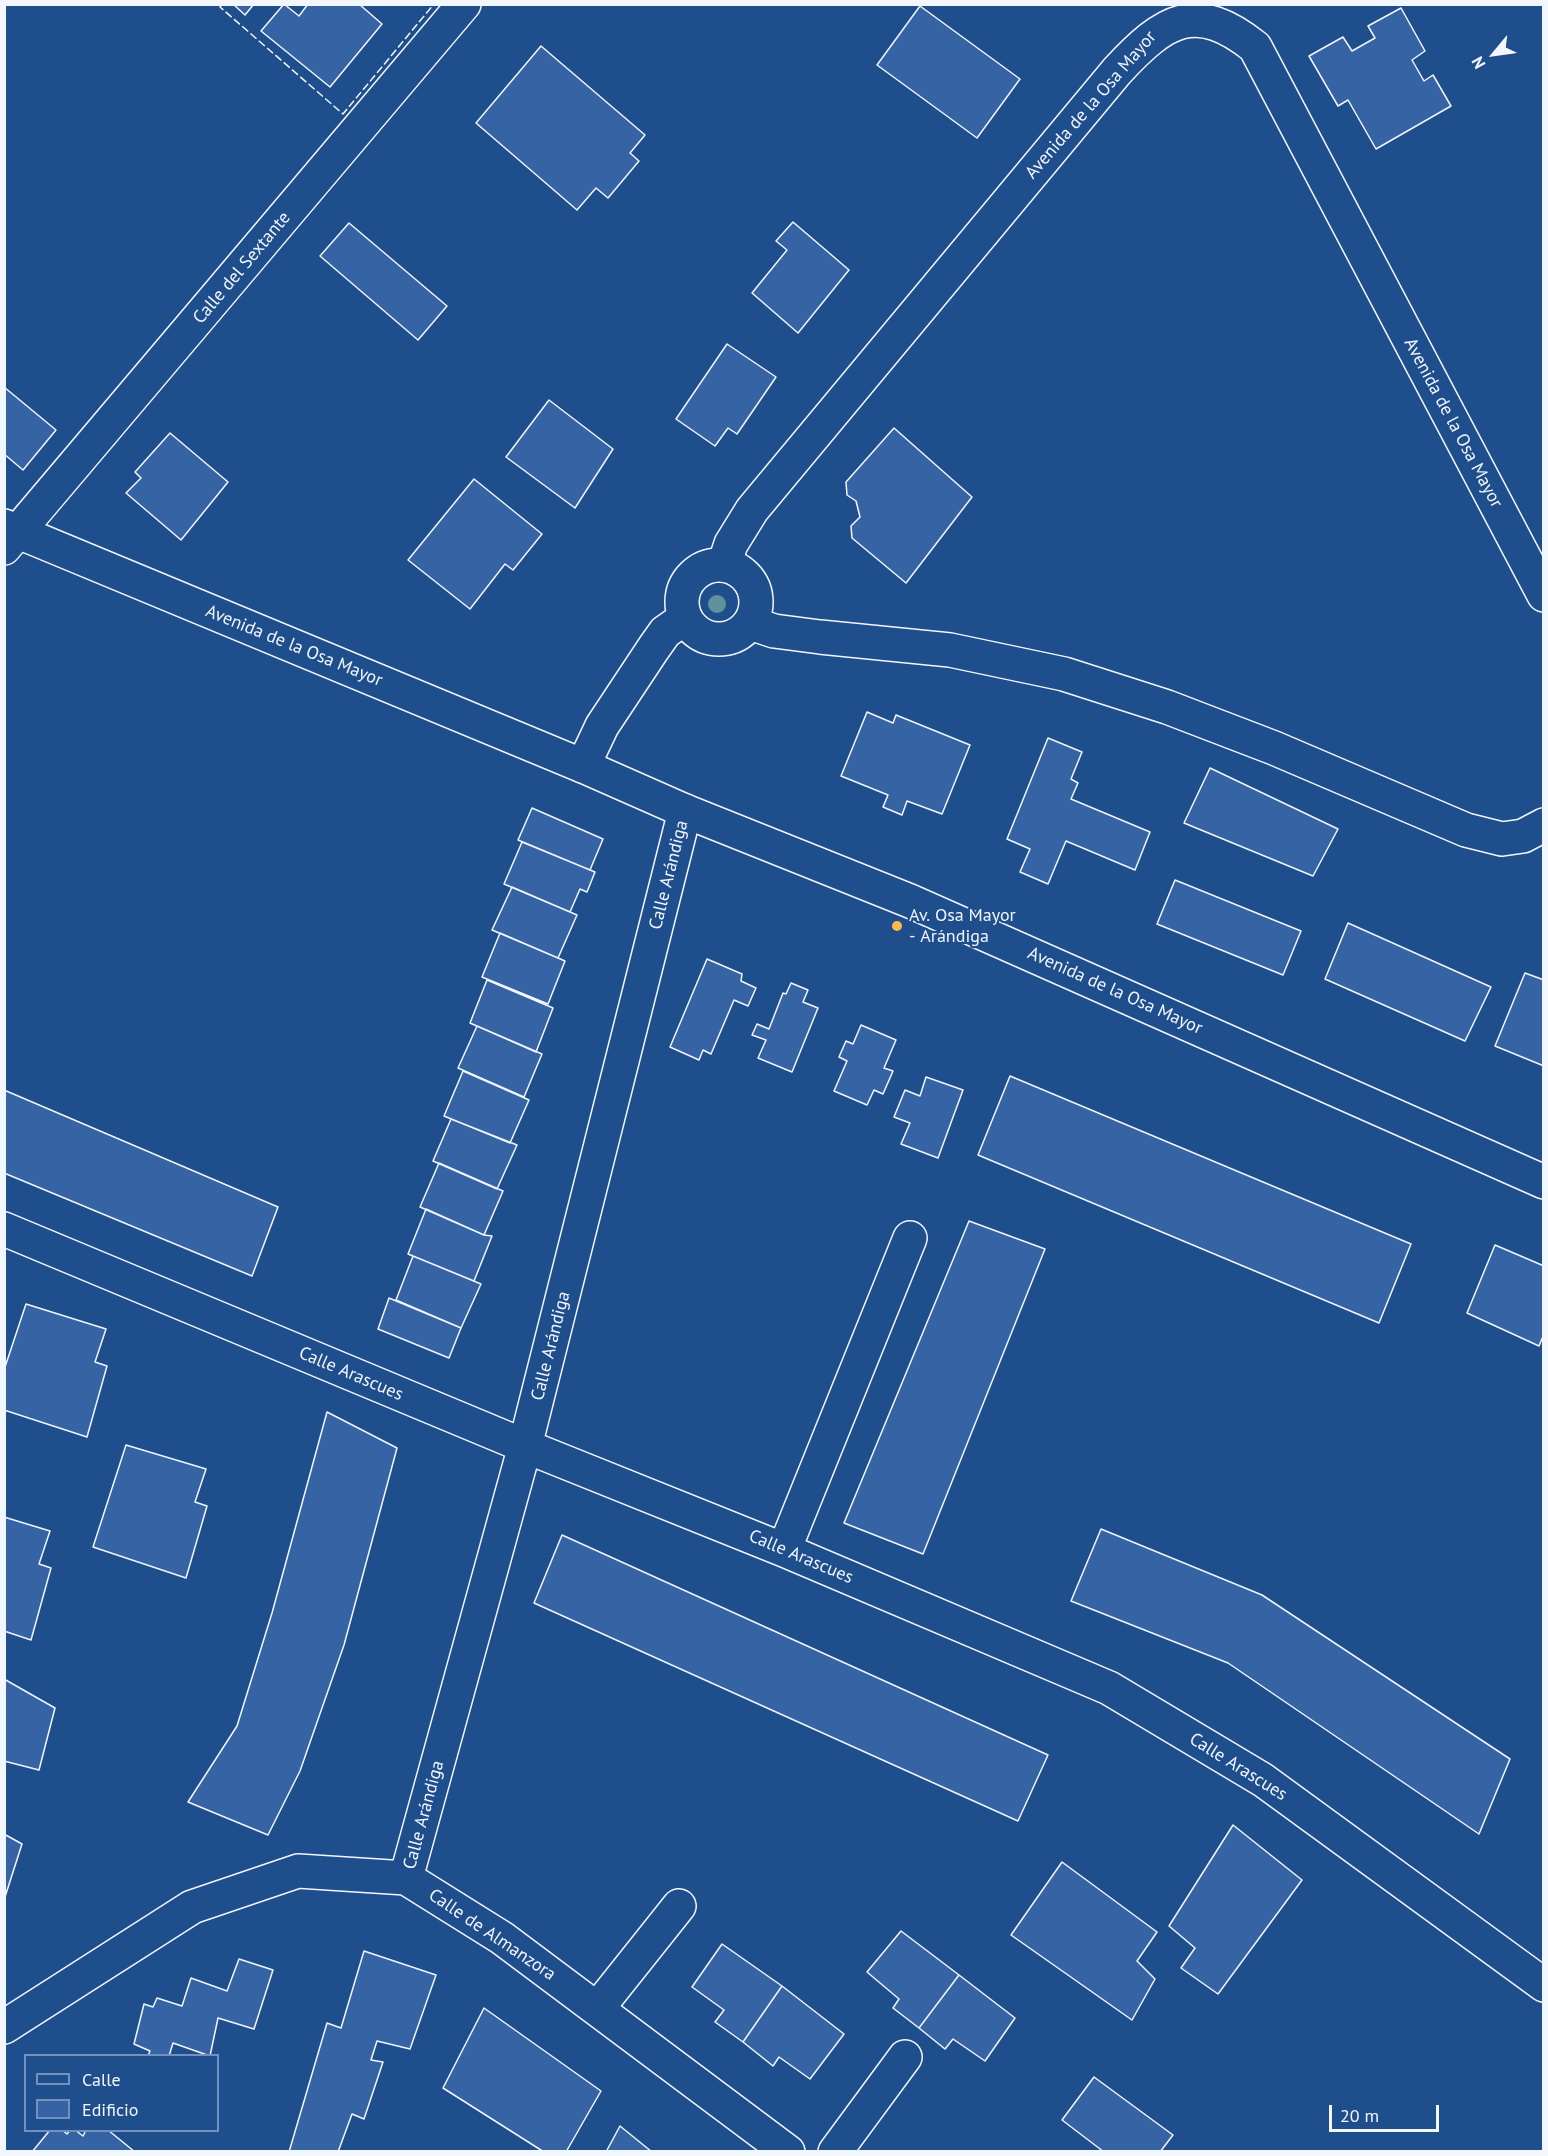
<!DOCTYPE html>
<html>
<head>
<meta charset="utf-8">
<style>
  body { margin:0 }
  #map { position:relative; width:1548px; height:2156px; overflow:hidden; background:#1f4e8c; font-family:"PT Sans",sans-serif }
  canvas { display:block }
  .frame { position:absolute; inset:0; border:6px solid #f2f6ff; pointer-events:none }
  .legend { position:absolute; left:24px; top:2054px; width:195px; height:78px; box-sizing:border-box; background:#1f4e8c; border:2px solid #7391ba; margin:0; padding:8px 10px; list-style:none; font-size:18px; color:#f2f6ff }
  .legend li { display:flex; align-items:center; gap:12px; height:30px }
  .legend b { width:30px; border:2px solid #7391ba }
  .north { position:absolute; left:1464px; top:24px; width:60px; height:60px; -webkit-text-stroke:4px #1f4e8c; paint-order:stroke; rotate:241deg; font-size:16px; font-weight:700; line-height:24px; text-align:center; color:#f2f6ff }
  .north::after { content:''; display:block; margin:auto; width:21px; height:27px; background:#f2f6ff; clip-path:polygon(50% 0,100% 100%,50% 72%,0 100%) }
  .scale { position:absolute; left:1329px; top:2105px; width:110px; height:27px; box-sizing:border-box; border:3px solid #f2f6ff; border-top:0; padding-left:8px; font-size:18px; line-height:21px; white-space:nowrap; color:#f2f6ff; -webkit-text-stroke:4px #1f4e8c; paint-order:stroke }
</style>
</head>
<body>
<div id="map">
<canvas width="1548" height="2156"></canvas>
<div class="frame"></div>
<ul class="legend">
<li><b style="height:8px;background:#1f4e8c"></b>Calle</li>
<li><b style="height:16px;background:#3563a3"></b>Edificio</li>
</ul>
<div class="north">N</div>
<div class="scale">20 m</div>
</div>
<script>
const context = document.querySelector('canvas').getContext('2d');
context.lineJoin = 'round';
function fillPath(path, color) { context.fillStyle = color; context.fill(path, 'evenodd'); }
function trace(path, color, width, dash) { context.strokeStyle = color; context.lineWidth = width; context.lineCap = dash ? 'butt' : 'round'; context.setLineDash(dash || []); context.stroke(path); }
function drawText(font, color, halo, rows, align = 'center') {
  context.font = font + ' "PT Sans",sans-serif'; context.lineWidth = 4.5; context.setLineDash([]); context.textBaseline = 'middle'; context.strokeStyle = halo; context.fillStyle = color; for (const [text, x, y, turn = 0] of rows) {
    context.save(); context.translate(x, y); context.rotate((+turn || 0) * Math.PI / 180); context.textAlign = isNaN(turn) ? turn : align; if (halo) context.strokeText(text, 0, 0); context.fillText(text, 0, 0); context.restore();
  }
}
const building = new Path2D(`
  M233,4H254L245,15Z
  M284,4L299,16L308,4H359L382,24L330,87L261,31Z
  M920,6L1020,79L977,138L877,65Z
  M1401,8L1425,51L1412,60L1424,81L1433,75L1451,106L1376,149L1348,100L1338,106L1309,56L1343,37L1352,51L1375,38L1368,26Z
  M541,46L645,135L630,153L639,161L608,198L596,188L577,210L476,123Z
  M793,222L849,270L798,333L752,293L787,250L776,241Z
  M349,223L447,306L418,340L320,256Z
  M727,344L776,377L737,434L728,428L715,446L676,419Z
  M4,387L56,430L23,470L4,454Z
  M549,400L613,449L575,508L506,457Z
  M894,428L972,497L906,583L852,538L851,526L860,517L856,501L847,495L846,482Z
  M170,433L228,482L181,540L126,493L141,478L135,472Z
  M474,479L542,534L513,570L505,564L470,609L408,560Z
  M867,712L893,723L896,715L970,745L942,814L907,801L902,815L883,807L888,795L841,776Z
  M1048,738L1082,752L1071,779L1078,783L1071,799L1150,832L1135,870L1066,841L1048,884L1020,872L1030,849L1007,839Z
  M1210,768L1338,829L1313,876L1184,823Z
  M532,808L603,839L590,870L518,840Z
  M522,842L595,872L587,892L580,889L570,912L504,884Z
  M1175,880L1301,931L1283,975L1157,924Z
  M512,887L577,915L558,958L492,930Z
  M1348,923L1491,987L1465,1041L1325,979Z
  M500,933L565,961L548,1004L482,977Z
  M707,959L742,974L741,981L756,988L748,1006L734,1000L711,1054L703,1050L699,1060L670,1047Z
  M1525,973L1544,980V1066L1495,1046Z
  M487,980L553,1008L536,1052L470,1023Z
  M791,983L808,990L803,1002L818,1008L792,1072L758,1058L766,1040L752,1035L757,1024L769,1029L783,993L786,994Z
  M861,1025L896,1040L884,1068L893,1071L883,1094L874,1090L867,1105L834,1091L847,1061L839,1057L846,1041L853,1044Z
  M477,1026L542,1054L524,1097L458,1068Z
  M463,1071L529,1100L510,1143L444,1116Z
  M1010,1076L1411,1244L1379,1323L978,1155Z
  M926,1077L963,1090L938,1158L901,1144L910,1123L894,1117L905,1090L920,1096Z
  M4,1090L278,1207L252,1276L4,1173Z
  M451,1119L517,1145L497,1189L433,1161Z
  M439,1163L503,1191L484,1235L420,1207Z
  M426,1209L484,1235L492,1236L474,1281L408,1254Z
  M969,1221L1045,1249L923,1554L844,1523Z
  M1495,1245L1544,1266V1334L1539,1346L1467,1313Z
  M413,1256L481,1284L461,1328L396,1300Z
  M389,1298L461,1328L449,1358L378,1329Z
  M26,1304L106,1329L95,1362L107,1366L87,1437L4,1410V1370Z
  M327,1412L397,1448L344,1645L300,1771L268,1835L188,1802L237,1726L272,1613Z
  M126,1445L206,1469L195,1502L207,1506L186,1578L93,1547Z
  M4,1517L50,1531L39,1564L51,1568L31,1640L4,1631Z
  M1101,1529L1262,1595L1510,1759L1479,1834L1228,1663L1071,1601Z
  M562,1535L1048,1755L1018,1821L534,1603Z
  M4,1679L55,1708L39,1770L4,1761Z
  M1233,1825L1302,1880L1218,1994L1181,1968L1195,1948L1169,1926Z
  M4,1834L22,1844L4,1900Z
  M1062,1862L1157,1932L1137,1961L1155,1979L1132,2020L1011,1935Z
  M901,1931L959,1975L919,2028L893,2008L899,1999L867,1972Z
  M722,1944L782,1986L743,2042L715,2022L724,2010L692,1987Z
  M364,1951L436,1975L410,2049L377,2041L371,2060L383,2062L364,2119L352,2114L338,2152H289L327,2023L341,2028Z
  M239,1959L273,1970L254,2029L218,2018L210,2056L173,2043L169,2056H148L150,2051L134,2044L144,2004L153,2007L157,1998L182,2006L191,1978L227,1991Z
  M959,1975L1015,2018L985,2061L953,2039L945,2049L919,2028Z
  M782,1986L844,2034L810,2079L779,2057L773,2066L743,2042Z
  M484,2008L601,2091L566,2152H544L443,2088Z
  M1094,2077L1173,2135L1160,2152H1104L1062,2120Z
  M620,2126L652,2152H606Z
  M50,2130H62L67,2134L70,2130H75L83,2136L86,2130H108L135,2152H32Z`);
fillPath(building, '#3563a3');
trace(building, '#f2f6ff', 1.5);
const minor = new Path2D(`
  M4,548L464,4
  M724,565L731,544L752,510L1117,71C1165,19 1196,0 1255,47L1544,595
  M682 602a37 37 0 1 1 74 0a37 37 0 1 1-74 0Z
  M750,623L774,631L820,637L950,650L1064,674L1167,707L1274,748L1466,830L1502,839L1523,836L1544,825
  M583,766L602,726L653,649L665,632L685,618
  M4,1229L525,1446L784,1550L1109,1688L1263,1780L1544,1985
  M784,1550L910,1238
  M406,1878L525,1446L685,811
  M597,2009L679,1906
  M4,2027L192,1907L298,1871L406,1878L502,1938L788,2152
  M835,2152L905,2057`);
const major = new Path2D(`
  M4,526L583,766L685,811L910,901L1544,1182`);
trace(minor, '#f2f6ff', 36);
trace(major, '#f2f6ff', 36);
trace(minor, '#1f4e8c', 33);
trace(major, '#1f4e8c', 33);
trace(new Path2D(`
  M222,4L220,7L343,114L434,4`), '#f2f6ff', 1.5, [8, 3]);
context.fillStyle = '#61919a';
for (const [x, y] of [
  [717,604]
]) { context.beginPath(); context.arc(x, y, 9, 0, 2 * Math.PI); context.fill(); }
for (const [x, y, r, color] of [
  [897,926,6,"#ffb74d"]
]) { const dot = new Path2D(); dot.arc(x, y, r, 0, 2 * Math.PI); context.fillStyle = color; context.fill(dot); trace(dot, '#1f4e8c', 2); }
drawText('18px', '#f2f6ff', '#1f4e8c', [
  ["Avenida de la Osa Mayor",1091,105,-49],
  ["Calle del Sextante",242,268,-50],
  ["Avenida de la Osa Mayor",1453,423,62],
  ["Avenida de la Osa Mayor",294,646,22],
  ["Calle Arándiga",669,875,-76],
  ["Avenida de la Osa Mayor",1115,991,24],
  ["Calle Arándiga",551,1346,-76],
  ["Calle Arascues",351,1374,23],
  ["Calle Arascues",801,1557,23],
  ["Calle Arascues",1238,1767,32],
  ["Calle Arándiga",424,1815,-75],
  ["Calle de Almanzora",492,1935,34]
]);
drawText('18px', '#f2f6ff', '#1f4e8c', [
  ["Av. Osa Mayor",909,916],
  ["- Arándiga",909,937]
], 'left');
</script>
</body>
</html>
